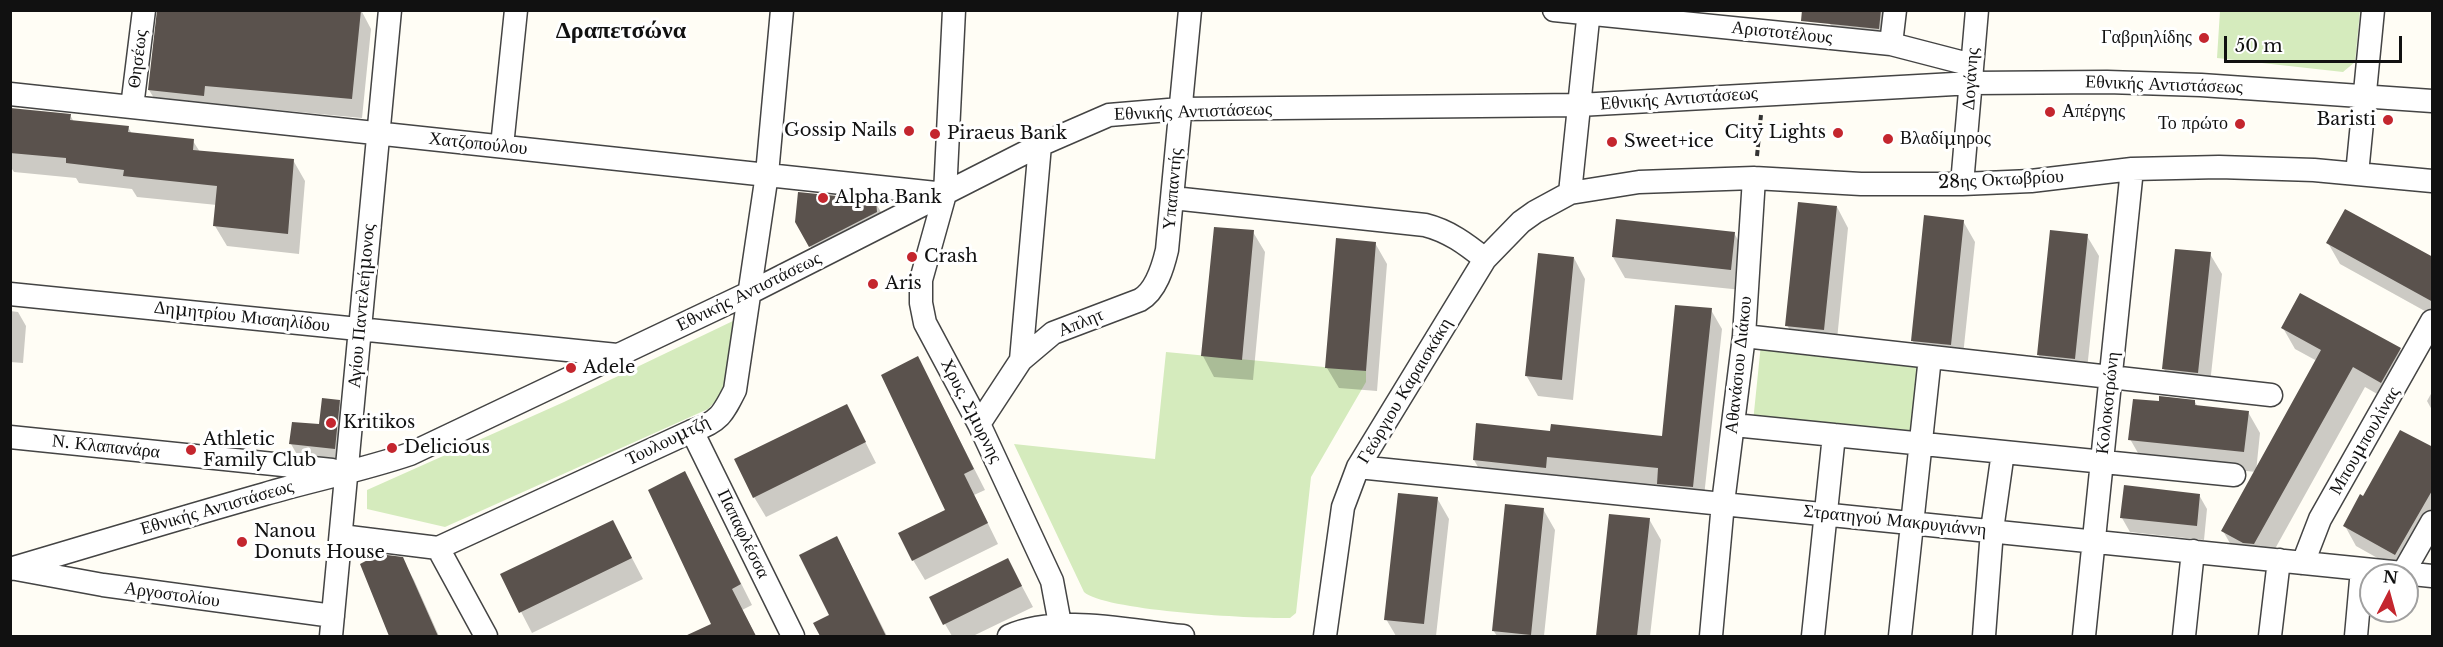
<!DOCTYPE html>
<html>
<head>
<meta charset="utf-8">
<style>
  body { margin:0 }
  #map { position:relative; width:2443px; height:647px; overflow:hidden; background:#fffdf5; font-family:"Libre Baskerville",serif }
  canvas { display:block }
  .frame { position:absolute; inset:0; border:12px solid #111; pointer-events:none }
  .north { position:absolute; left:2359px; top:563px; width:60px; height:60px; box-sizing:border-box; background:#fff; border:2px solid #a0a0a0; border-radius:50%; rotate:6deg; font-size:16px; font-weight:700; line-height:24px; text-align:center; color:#111 }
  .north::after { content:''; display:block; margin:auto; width:21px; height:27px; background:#c4262e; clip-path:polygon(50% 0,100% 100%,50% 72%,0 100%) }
  .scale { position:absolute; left:2224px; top:36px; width:178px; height:27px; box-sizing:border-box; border:3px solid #111; border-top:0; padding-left:8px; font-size:18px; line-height:21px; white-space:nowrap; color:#111; -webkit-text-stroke:4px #fff; paint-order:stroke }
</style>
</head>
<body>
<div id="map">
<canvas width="2443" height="647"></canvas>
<div class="frame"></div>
<div class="north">N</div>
<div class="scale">50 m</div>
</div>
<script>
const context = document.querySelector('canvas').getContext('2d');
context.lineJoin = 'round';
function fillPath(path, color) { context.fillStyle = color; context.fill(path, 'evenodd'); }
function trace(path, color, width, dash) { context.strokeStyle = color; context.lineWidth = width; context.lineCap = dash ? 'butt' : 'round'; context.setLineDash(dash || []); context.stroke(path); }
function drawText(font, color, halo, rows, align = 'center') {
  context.font = font + ' "Libre Baskerville",serif'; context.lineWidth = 6; context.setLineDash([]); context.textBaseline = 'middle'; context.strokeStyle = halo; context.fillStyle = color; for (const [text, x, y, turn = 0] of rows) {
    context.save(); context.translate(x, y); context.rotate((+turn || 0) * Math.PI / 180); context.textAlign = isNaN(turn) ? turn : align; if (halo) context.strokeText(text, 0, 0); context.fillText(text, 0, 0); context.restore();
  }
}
fillPath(new Path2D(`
  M2220,11H2360L2355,62L2343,72L2217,58Z
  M735,320L724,392L708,409L445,527L367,509V490L564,402Z
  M1761,344L1922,361L1914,439L1753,422Z
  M1166,352L1366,371V382L1311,477L1296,613L1290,618C1256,619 1105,611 1084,592L1014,444L1155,459Z`), '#d5ebbd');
fillPath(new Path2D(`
  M361,10L371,29L362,118L215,104L214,114L160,108L149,90Z
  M1831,10H1898L1893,30L1842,44L1830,24Z
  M10,109L70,115L74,122L128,127L132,134L193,141L200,152L293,160L305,181L299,254L227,246L215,226L217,205L137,197L132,189L79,183L76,178L14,172L10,166Z
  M875,202L887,222L822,266L796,222Z
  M1837,207L1848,228L1836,350L1799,346L1787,325Z
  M1963,221L1975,242L1962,365L1924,361L1912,340Z
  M1253,232L1265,252L1253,380L1214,377L1203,356Z
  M1734,233L1746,254L1742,290L1625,278L1613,257Z
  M2087,236L2099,256L2086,379L2050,375L2038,354Z
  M1375,243L1387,264L1377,391L1339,388L1327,368Z
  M2328,243L2432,259V315L2340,264Z
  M2210,254L2222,274L2209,393L2176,390L2164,369Z
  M1574,258L1585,279L1573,400L1538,396L1526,375Z
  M1711,310L1722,329L1703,506L1669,503L1660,486L1558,475L1556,487L1485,479L1474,460L1551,432L1663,437Z
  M10,311L18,312L26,326L23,363L10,362Z
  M2283,328L2400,349L2412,370L2393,403L2365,387L2266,565L2235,552L2223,531L2317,361L2295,349Z
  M918,358L985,490L974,495L998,544L925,580L913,560L947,511Z
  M2432,392V410L2427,401Z
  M339,401L347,415L342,463L299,458L291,444L320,426Z
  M2195,402L2198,407L2248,412L2260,433L2256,472L2142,460L2130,439L2160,403Z
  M847,406L876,463L766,517L754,497Z
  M2432,449V533L2406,574L2356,546L2345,526L2364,498Z
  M696,494L752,605L742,610L756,636H688L713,624Z
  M2199,495L2207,509L2204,540L2130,532L2122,518Z
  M1437,498L1449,519L1436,636H1396L1386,619Z
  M1543,509L1555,530L1544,636H1497L1493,630Z
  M1610,515L1649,519L1661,540L1650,636H1598Z
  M613,522L643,579L532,633L502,575Z
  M402,559L414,580L439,636H390L362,565Z
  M848,559L887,636H839L829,617Z
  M1008,560L1033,607L973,636H952L945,624Z`), '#0003');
fillPath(new Path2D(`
  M157,10H361L352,99L205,86L204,96L148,90Z
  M1802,10H1881L1879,29L1801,21Z
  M10,108L71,114L70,120L129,126L128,132L194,139L193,150L294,159L288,234L213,226L217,186L123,176L124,170L66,163V158L10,153Z
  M798,192L876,200L877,212L809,247L795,222Z
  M1798,202L1837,206L1824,330L1785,326Z
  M2345,209L2433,257V302L2326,243Z
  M1924,215L1964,220L1951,345L1911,341Z
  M1616,219L1735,232L1731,270L1612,257Z
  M1214,227L1254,230L1242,360L1201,356Z
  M2050,230L2088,234L2075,359L2037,355Z
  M1336,238L1376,242L1366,371L1325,368Z
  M2175,249L2211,252L2198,373L2162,369Z
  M1538,253L1574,257L1562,380L1525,376Z
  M2300,293L2401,348L2381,383L2353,367L2254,544L2243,543L2221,531L2321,350L2281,328Z
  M1675,305L1712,308L1693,487L1657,484L1658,468L1547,457L1546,468L1473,460L1476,423L1550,431L1551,424L1662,436Z
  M918,356L974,469L964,474L988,523L912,561L898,533L945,510L881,375Z
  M2159,396L2195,400V405L2249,411L2244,452L2128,440L2133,399L2159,401Z
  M322,398L340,400L335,449L289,444L292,422L319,424Z
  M847,404L866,442L753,498L734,459Z
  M2400,430L2433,447V489L2395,555L2343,526L2360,494L2363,496Z
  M685,471L741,584L732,589L756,636H685L711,624L648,490Z
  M2124,485L2200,494L2197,526L2120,518Z
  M1398,493L1438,497L1424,624L1384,620Z
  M1505,504L1544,508L1531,635L1492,631Z
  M1609,514L1650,518L1637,636H1596Z
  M613,520L632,558L519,613L500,574Z
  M837,536L886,636H820L813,623L829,615L799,555Z
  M379,554L403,557L438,636H389L360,564Z
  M1008,558L1022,586L943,625L929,597Z`), '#5a524d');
const minor = new Path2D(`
  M954,10L945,194L921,280V303L925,323L979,424L1052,581L1060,624
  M1554,10L1891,44L1972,65
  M1891,44L1895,10
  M10,94L945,194
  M132,107L144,10
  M502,146L516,10
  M2357,174L2373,10
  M1962,184L1977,10
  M1570,193L1589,10
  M1173,198L1425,225C1449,231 1466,244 1485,259
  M10,294L617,355
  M1744,336L2271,395
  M1021,360L1040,145
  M979,424L1021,360L1053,333L1140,300C1156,291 1163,267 1167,250L1190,10
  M1734,425L2234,475
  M692,431L793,636
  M10,437L332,470
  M1358,467L2432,576
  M341,536L438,548
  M438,548L692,431C719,422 723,414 735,390L767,174L782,10
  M438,548L486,636
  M2303,563L2320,519L2432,321
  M10,569C95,544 180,518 265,494C313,480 363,470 410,454L749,293L1040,145L1109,115L1180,109L1579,105L1972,83L2107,82L2201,85L2432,101
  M16,569L103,585L333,616
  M2403,573L2432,522
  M331,636L390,10
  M1009,636C1059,614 1129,631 1183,636
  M1325,636L1343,507L1358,467L1485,259L1521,222L1535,212L1570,193L1639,182L1754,178L1861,184H1962L2031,181L2132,169L2219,167L2314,170L2432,181
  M1711,636L1723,503L1744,336L1754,178
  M1813,636L1834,435
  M1900,636L1930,357
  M1984,636L1992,530L2003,452
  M2084,636L2132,169
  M2184,636L2193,551
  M2270,636L2279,560
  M2356,636L2362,569`);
trace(minor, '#444', 25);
trace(new Path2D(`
  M1757,156L1761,115`), '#333', 4, [6, 3]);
trace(minor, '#fff', 22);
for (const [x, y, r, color] of [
  [2204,38,6,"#c4262e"],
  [2050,112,6,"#c4262e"],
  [2388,120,6,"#c4262e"],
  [2240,124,6,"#c4262e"],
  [909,131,6,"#c4262e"],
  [1838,133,6,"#c4262e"],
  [935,134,6,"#c4262e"],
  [1888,139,6,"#c4262e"],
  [1612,142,6,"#c4262e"],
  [823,198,6,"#c4262e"],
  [912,257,6,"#c4262e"],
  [873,284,6,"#c4262e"],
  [571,368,6,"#c4262e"],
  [331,423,6,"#c4262e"],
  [392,448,6,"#c4262e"],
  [191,450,6,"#c4262e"],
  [242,542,6,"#c4262e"]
]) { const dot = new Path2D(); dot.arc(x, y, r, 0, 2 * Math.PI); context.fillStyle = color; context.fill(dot); trace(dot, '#fff', 2); }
drawText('18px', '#111', '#fff', [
  ["Αριστοτέλους",1782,33,6],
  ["Θησέως",138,59,-83],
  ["Δογάνης",1971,79,-86],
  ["Εθνικής Αντιστάσεως",2164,85,2],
  ["Εθνικής Αντιστάσεως",1679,99,-4],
  ["Εθνικής Αντιστάσεως",1193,112,-2],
  ["Χατζοπούλου",478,144,6],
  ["28ης Οκτωβρίου",2001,180,-3],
  ["Υπαπαντής",1173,189,-85],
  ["Εθνικής Αντιστάσεως",749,292,-26],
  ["Αγίου Παντελεήμονος",362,306,-85],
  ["Δημητρίου Μισαηλίδου",242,317,6],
  ["Απλητ",1081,323,-22],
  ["Αθανάσιου Διάκου",1739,365,-84],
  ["Γεώργιου Καραισκάκη",1405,391,-59],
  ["Κολοκοτρώνη",2108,403,-84],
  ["Χρυς. Σμυρνης",971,411,63],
  ["Τουλουμτζή",668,441,-26],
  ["Μπουμπουλίνας",2365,441,-60],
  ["Ν. Κλαπανάρα",106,447,6],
  ["Εθνικής Αντιστάσεως",217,508,-16],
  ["Στρατηγού Μακρυγιάννη",1895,521,6],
  ["Παπαφλέσσα",743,534,64],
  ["Αργοστολίου",172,595,8]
]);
drawText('18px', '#111', '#fff', [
  ["Γαβριηλίδης",2192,38,"right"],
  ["Απέργης",2062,112],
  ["Baristi",2376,120,"right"],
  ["Το πρώτο",2228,124,"right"],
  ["Gossip Nails",897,131,"right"],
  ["City Lights",1826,133,"right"],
  ["Piraeus Bank",947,134],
  ["Βλαδίμηρος",1900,139],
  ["Sweet+ice",1624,142],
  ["Alpha Bank",835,198],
  ["Crash",924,257],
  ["Aris",885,284],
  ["Adele",583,368],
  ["Kritikos",343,423],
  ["Athletic",203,440],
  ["Family Club",203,461],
  ["Delicious",404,448],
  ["Nanou",254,532],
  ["Donuts House",254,553]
], 'left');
drawText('bold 24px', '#111', '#fff', [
  ["Δραπετσώνα",621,31]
]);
</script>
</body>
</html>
